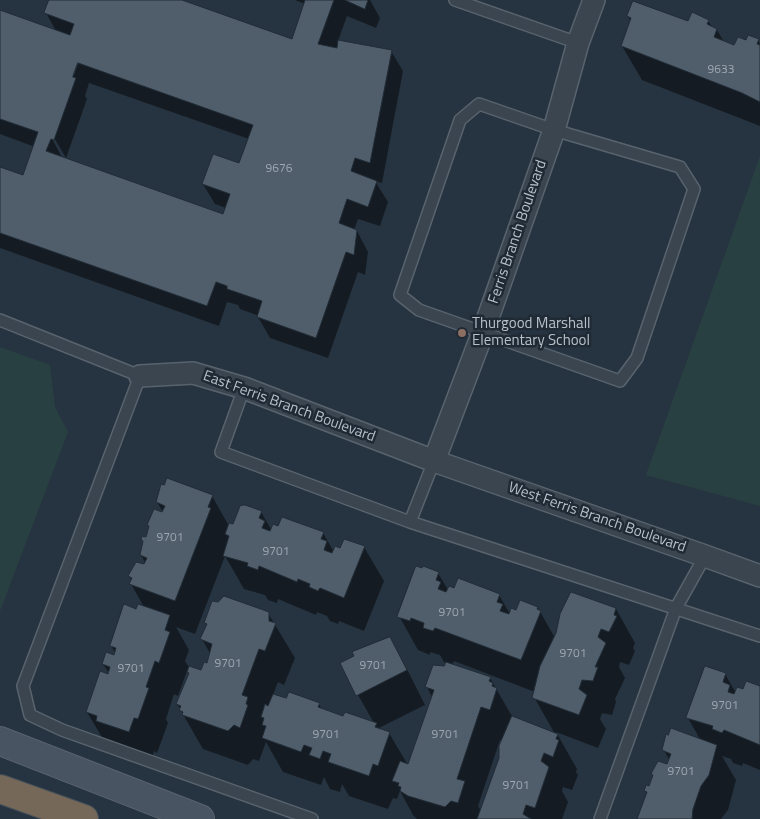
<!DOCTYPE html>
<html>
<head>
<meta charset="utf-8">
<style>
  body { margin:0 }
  canvas { display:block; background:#263340 }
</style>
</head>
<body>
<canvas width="760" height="819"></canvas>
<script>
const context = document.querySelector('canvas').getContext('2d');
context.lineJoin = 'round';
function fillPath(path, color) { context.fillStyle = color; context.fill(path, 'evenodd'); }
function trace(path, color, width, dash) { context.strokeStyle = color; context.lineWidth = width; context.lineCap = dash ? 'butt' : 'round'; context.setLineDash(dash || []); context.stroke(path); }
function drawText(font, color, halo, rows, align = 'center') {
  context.font = font + ' "Titillium Web",sans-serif'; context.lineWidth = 5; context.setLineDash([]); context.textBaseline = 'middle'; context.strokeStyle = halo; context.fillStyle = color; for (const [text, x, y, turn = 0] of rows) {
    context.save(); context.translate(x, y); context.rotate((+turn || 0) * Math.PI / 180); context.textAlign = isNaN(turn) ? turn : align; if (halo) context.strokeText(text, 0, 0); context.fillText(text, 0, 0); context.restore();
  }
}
fillPath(new Path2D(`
  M760,156V506L646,475Z
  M0,347L50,365L55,407L68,432L0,611Z`), '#284041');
fillPath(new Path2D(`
  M50,0H178L292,40L305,4L295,0H370L380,18L376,28L347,16L338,41L391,51L403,71L382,183L375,181L388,202L380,226L358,219L354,230L357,231L368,252L365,275L358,272L328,358L270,338L258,317L259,316L240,309L238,305L227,302L219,326L0,248V168L24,177L35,147L0,134V11L56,31L46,13ZM89,83L249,139L240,165L203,184L215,204L226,208L224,215L63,159L50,135L52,134L66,158L87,99L85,96Z
  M628,16L688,23L708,21L713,28L717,30L724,42L735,46L747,42L758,40L760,44V126L642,80L622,46L631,22Z
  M212,496L229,526H234L261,512L272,531L323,533L334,552L341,550L364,547L384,581L364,631L339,621L338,624L330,621L327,616L317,612L316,615L278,599L277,603L268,600L265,595L244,589L225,556L195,634L176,627L189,650L185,661L189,667L202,672L208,665L211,655L202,639L208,626L206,623L268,613L295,658L284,685L278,682L273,695L287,700L319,704L322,710L344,718L374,723L358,695L390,639L409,673L425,705L377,729L389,733L409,767L432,697L427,687L445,668L446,663L444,662L440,655L430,652V655L418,650L399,616L438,573L448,590H455L499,595L510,614L517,612L521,602L538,608L555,638L616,609L635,643L633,648L635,651L629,665L620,662L619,667L625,678L615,699L616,702L612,715L602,713L600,719L606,729L598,748L556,732L577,769L576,772L578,775L572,790L563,787L562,791L568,802L562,819H417L413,815L400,791L397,799L393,798L388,809L349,796L342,784L340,792L330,789L324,777L321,785L283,772L266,742L259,761L253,759L248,765L203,749L177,704L180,697L174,694L166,719L168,723L157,753L154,751L149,766L107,746L87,712L111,676L103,664L115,657L116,654L111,646L137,611L144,607L131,584L132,581L129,576L146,564L141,555L144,543L142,540L146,538L164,514L157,502ZM454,661L535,692L534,697L555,734L513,718L490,678L452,665ZM187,671L190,675L180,697L178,696ZM500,740L503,741L500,759L481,811L478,806Z
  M725,674L736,693L760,687V770L743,763L742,766L733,763L731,759L722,756L736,780L728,810L721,819H638L647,794L645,791L650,788L654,777L653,774L668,766L670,761L664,750L701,741L688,718Z`), '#0007');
const building = new Path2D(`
  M49,0H182L292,39L305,0H334L318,44L337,48L338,40L392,50L370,163L355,158L351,171L377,181L368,207L347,199L339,223L357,230L354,255L346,252L316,338L257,317L262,301L227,289V286L216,282L207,306L0,233V167L23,175L38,132L0,119V10L70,35L74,24L44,13ZM78,63L253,125L239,163L213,154L202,184L230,194L223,214L46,151L51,139L54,140L76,78L73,77Z
  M345,0H368L365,9Z
  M633,1L688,21L692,12L709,20L707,24L717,29L714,37L734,45L738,37L746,40L748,35L759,39L757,44L760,45V102L742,93L621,46L631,18L627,16Z
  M167,478L213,495L208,507L211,508L175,601L129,584L132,578L128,576L136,562L144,564L147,558L140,555L143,541L141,540L142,536L146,537L149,526L147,525L154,509L162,512L165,506L156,502L161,484L164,485Z
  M245,505L262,511L259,518L265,521L262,528L270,531L273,524L278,526L282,517L324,532L321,539L327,541L324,550L332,553L335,546L340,548L344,539L365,546L344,598L320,588L318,591L309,587L310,584L298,579L297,582L259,566L258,570L247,566L248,563L223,556L229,536L225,534L229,523L233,524L240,506Z
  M416,566L422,568L423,566L439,572L436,580L441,582L438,589L446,592L449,586L454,588L458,578L500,594L497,602L503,604L500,611L509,614L511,608L516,610L520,600L538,607L537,609L541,611L521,660L435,628L433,631L423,628L424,623L411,618L410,621L397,617Z
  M571,592L616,608L614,615L617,616L609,632L601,629L598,637L606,643L595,667H598L593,681L582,680L579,689L587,695L579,715L532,698L540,666L556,633L560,614Z
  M224,596L269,612V621L276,623L265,651L259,649L242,695L248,697L246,704L248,705L240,728L234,725L228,731L182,715L183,712L179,710L181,706L176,704L189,673L187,672L189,666L201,670L204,662L207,663L212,644L200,639L207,624L204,623L212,601L218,602Z
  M124,604L136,609L138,604L170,615L165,630L170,632L159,663L155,661L146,687L149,688L138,719L134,718L129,732L96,721L97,716L86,712L100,671L108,674L110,667L102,664L106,652L114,655L116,648L110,646Z
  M390,637L407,670L356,696L340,663L354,656L352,652Z
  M446,662L491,677L489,681L493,683L492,686L497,688L490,710L481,707L457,779L465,781L458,803L451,801L445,807L408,796L400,791L401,787L398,786L399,783L392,781L400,761L408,764L434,690L425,687L433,665L444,666Z
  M705,666L726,673L723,682L730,685L728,692L734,694L737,687L743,689L746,681L760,686V745L724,730L722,733L712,729L713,726L686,718Z
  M289,692L320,703L318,707L343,716L345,712L377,723L375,727L390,732L378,766L373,764L369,776L328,762L331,754L323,751L320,759L309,755L312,748L304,745L301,752L262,738L266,726L262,725L264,718L261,717L265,704L268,706L273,694L286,698Z
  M512,716L558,734L556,739L559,740L553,757L544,753L541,761L549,767L535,808L526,805L523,814L531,819H477L499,758V746Z
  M671,728L717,745L709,775L701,786L693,809L692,819H637L647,792L644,791L646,785L649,786L653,775L651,774L653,770L658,761L667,764L671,754L662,750L666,734L668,735Z`);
fillPath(building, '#505e6b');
trace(building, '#212c37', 1);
const service = new Path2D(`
  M455,0L578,43
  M479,104L554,130L680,167L694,189L637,358L620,381L419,310L400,295L460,120Z
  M0,320L140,376L23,686L30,715L62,730L312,819
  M244,388L221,452L410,522L760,636
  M410,522L434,461
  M600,819L676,608L705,556`);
const minor = new Path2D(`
  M140,376L193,373L244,388L434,461L705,556L760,576
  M434,461L483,332L554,130L578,43L594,0`);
const secondary = new Path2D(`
  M0,741L200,819`);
const motorway = new Path2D(`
  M0,789L84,819`);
trace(service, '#58636d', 14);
trace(minor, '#58636d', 24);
trace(secondary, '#58636d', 30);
trace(motorway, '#45505a', 30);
trace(service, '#3b4550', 11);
trace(minor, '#3b4550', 21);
trace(secondary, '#495463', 28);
trace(motorway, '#766858', 28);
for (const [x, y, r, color] of [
  [462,333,5,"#8d6e63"]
]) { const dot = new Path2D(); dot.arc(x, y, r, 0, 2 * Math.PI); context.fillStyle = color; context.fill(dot); trace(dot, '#1f2a35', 2); }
drawText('12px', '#9da8b2', null, [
  ["9633",721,70],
  ["9676",279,169],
  ["9701",170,538],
  ["9701",276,552],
  ["9701",452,613],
  ["9701",573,654],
  ["9701",228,664],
  ["9701",373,666],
  ["9701",131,669],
  ["9701",725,706],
  ["9701",326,735],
  ["9701",445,735],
  ["9701",681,772],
  ["9701",516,786]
]);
drawText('15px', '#b7c0ca', '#1f2a35', [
  ["Ferris Branch Boulevard",518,232,-71],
  ["East Ferris Branch Boulevard",289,407,20],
  ["West Ferris Branch Boulevard",597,518,19]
]);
drawText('15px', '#b7c0ca', '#1f2a35', [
  ["Thurgood Marshall",472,324],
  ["Elementary School",472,341]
], 'left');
</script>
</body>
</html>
